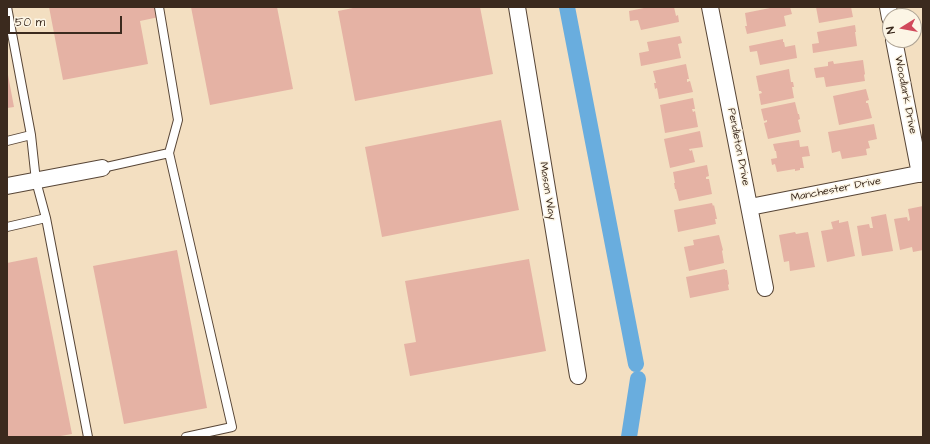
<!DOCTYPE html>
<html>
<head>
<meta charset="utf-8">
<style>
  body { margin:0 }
  #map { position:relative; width:930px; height:444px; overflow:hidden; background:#f3dfc1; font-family:"Architects Daughter",sans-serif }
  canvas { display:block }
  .frame { position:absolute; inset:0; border:8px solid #3b2a1e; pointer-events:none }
  .north { position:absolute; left:882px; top:8px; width:40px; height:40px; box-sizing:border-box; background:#fcf5e5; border:1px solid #afa495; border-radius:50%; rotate:259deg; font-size:11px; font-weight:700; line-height:16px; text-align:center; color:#3b2a1e }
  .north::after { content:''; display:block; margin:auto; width:14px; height:18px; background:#d1495b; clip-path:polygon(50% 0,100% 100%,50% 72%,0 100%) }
  .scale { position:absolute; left:8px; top:16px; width:114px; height:18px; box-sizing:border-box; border:2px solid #3b2a1e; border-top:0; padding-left:5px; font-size:12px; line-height:14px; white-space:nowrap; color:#3b2a1e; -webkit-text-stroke:3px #fcf5e5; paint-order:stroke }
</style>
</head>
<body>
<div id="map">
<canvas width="930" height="444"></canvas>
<div class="frame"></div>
<div class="north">N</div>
<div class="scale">50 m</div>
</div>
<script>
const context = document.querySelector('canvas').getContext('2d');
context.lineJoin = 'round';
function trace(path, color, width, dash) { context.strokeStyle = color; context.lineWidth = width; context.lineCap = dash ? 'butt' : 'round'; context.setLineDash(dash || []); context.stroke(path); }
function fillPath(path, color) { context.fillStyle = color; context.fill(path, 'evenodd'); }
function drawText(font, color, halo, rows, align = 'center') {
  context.font = font + ' "Architects Daughter",sans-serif'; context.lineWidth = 3; context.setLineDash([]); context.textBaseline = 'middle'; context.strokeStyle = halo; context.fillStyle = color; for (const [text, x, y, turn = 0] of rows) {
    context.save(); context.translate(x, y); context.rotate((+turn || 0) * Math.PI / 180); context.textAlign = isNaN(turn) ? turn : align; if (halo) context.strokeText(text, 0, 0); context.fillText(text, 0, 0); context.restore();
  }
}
trace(new Path2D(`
  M567,7L636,364
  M629,437L638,379`), '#69adde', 16);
fillPath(new Path2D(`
  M49,7H157L159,17L140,21L148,64L63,80Z
  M191,7H277L293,89L210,105Z
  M358,7H480L493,74L355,101L338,11Z
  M649,7H674L676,16L678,15L679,22L641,30L638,20L630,21L629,11Z
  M775,7H790L792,14L784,16L786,26L747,34L745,26H747L745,13Z
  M816,7H851L853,17L819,23Z
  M855,25L856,32H855L857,46L813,53L812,44L819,43L817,32Z
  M680,36L682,43L678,44L681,58L641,66L639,53L649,51L647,42Z
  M783,39V42H784L785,47L795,45L797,58L760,65L757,51L750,52L749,46Z
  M863,60L865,74L864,75L865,81L826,87L824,77L816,78L814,68L828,66V62L833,61L834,64Z
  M686,64L689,79H687V82L690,81L693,92L659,99L657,88L655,89L654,83H656L653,71Z
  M789,69L791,82H793L794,87H792L794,98L761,105L759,94L762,93L761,91H759L756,76Z
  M7,75H8L14,107L7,108Z
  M866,89L869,100L866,101V103H868L872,118L839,125L833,96Z
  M693,98L695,109H692L693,112L695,111L698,127L665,133L660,105Z
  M795,102L798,114H799L800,119L798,120L801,132L768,139L764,123L767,122V120L764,121L761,109Z
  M501,120L519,210L382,237L365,147Z
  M874,124L877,139L868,141L870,148L866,149L867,155L842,159L840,151L832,153L828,132Z
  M700,131L703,147L689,149L690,151L692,150L695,162L670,168L664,139Z
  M799,140L800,147L808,146L810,156L802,157L804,168H800V170L795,171V169L777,172L775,164L772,165L771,159L777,158L776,151H775L773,144Z
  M707,165L709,176L706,177V179H709L712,194L679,201L676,189H675L674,183H675L673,172Z
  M712,203L713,206L714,205L717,219H715L716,224L678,232L674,210Z
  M923,206V250L913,252L912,247L900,250L894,219L907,217L908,221L910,220L908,209Z
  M886,214L893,251L862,256L857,226L869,224L870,228H873L871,217Z
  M839,220V223L848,221L855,256L827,262L821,231L833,229L831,222Z
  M795,232L796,234L808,232L815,267L790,271L789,261L784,262L779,235Z
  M719,235L723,250L722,251L724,263L689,271L684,247L694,245L693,240Z
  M177,250L207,408L124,424L93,266Z
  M37,257L72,434L55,437H7V263Z
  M529,259L546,351L410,376L404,344L416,342L405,281Z
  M725,269V270H727L729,284L728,285L729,290L690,298L686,277Z`), '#e5b2a4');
const service = new Path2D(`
  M7,7L31,135L36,181L46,218
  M159,7L178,120L169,153
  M7,141L31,135
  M102,168L169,153L232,427L186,437
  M7,227L46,218L88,437`);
const minor = new Path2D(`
  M517,7L578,376
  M710,7L765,288
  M888,7L890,18
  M894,40L920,174
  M7,186L102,168
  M750,207L923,173`);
trace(service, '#574536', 10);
trace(minor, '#574536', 18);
trace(service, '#fff', 8);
trace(minor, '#fff', 16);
drawText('11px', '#3b2a1e', '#fcf5e5', [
  ["Woodlark Drive",905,95,79],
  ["Pendleton Drive",738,147,79],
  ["Manchester Drive",836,190,-11],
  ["Mason Way",547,191,81]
]);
</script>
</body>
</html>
